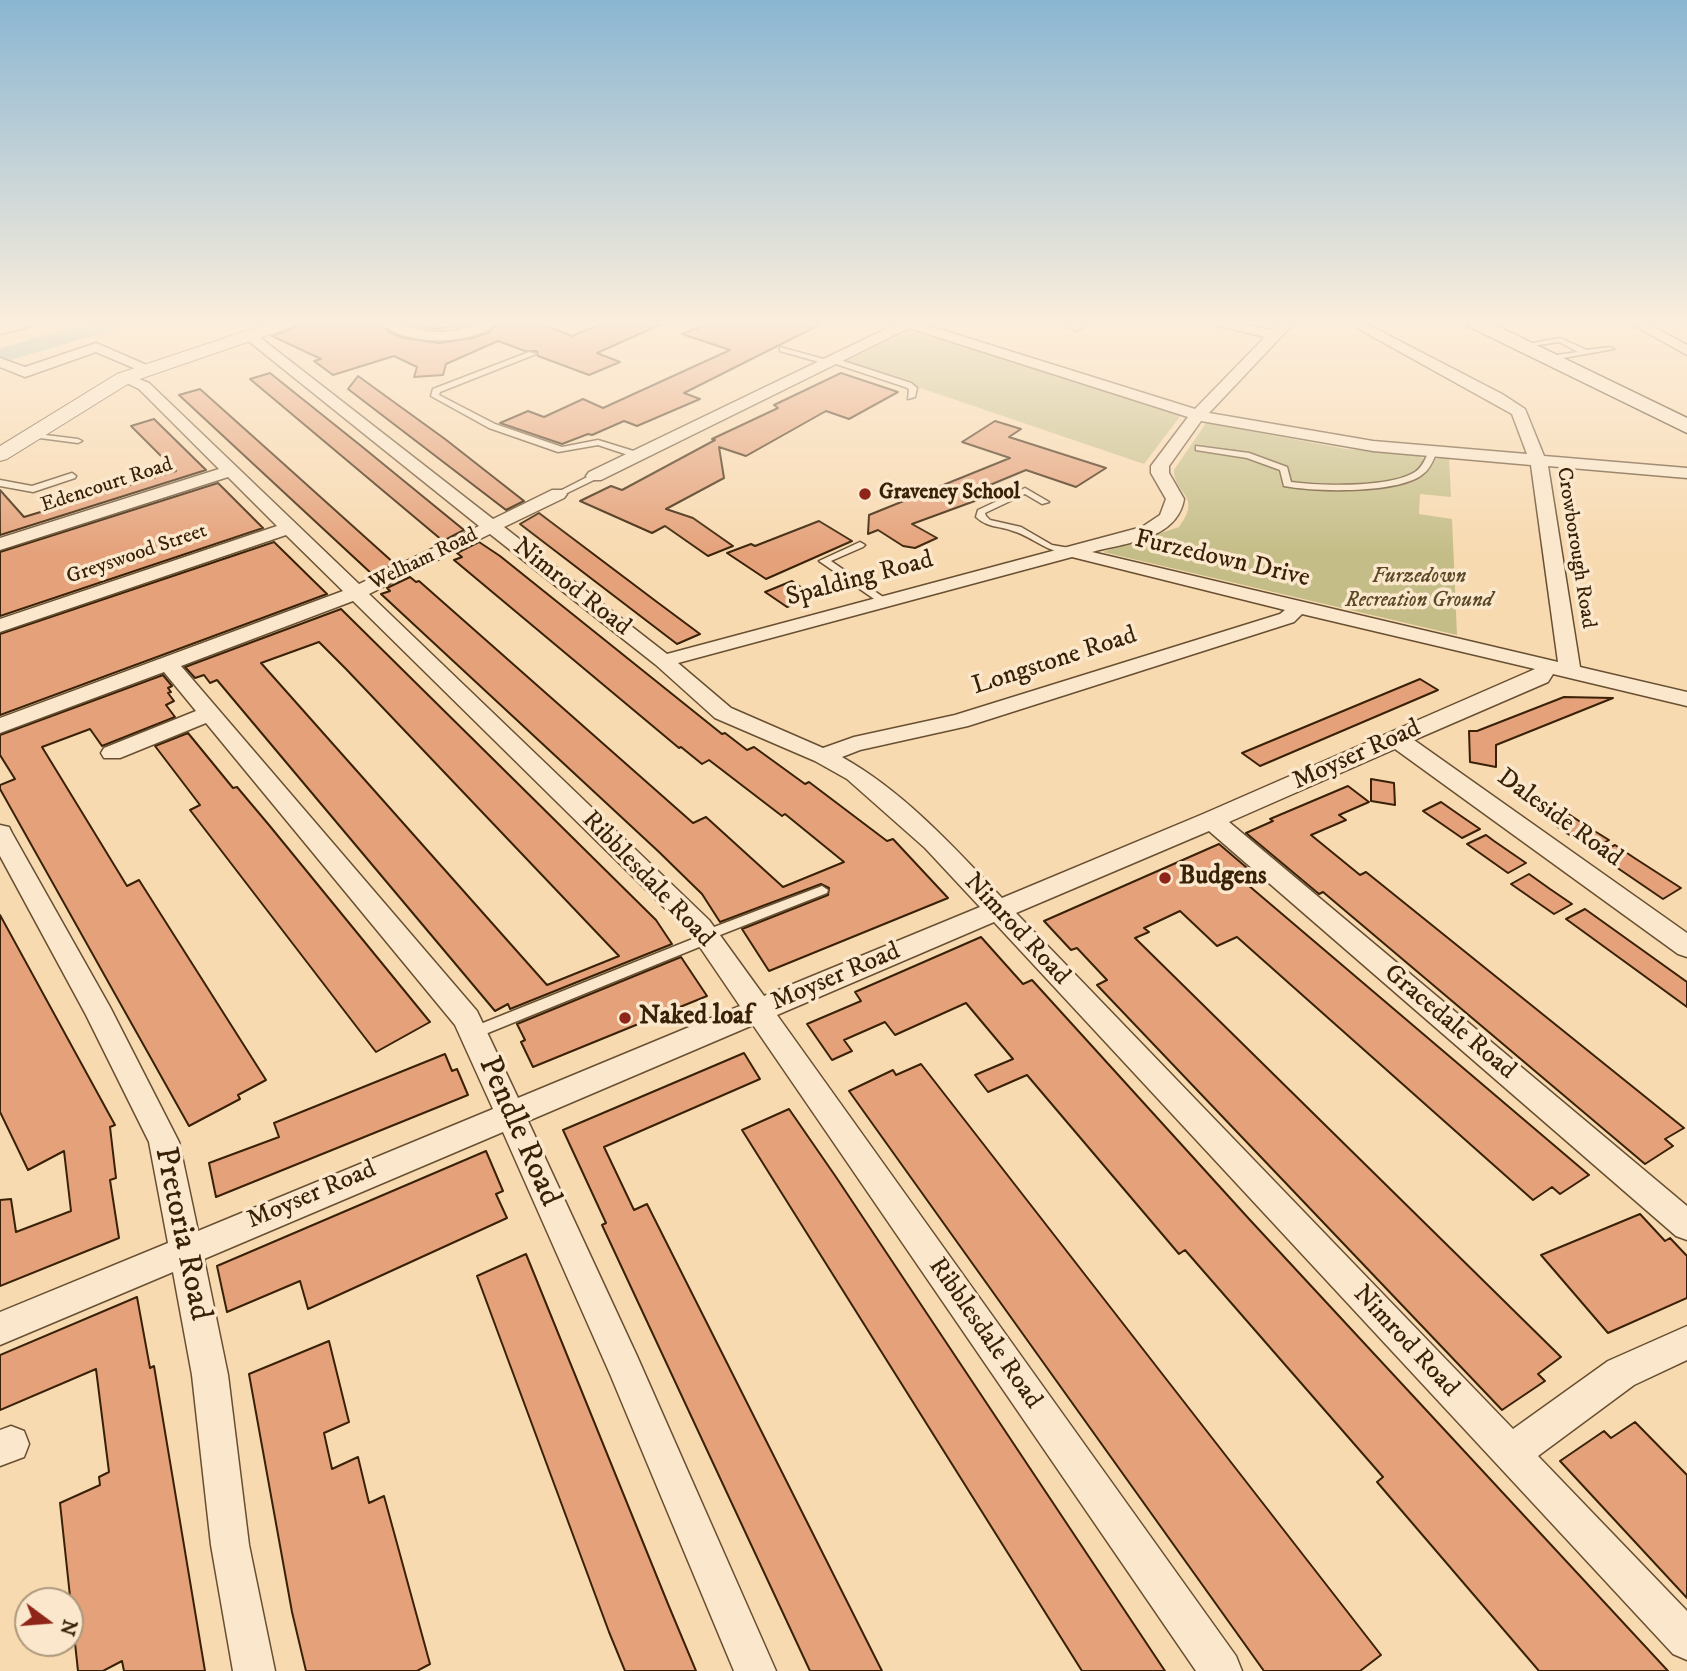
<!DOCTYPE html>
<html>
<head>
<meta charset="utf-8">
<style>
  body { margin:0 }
  #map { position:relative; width:1687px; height:1671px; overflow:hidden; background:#f8dab1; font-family:"IM FELL DW Pica",serif }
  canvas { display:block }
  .north { position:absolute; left:14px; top:1587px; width:70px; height:70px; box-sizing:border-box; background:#fae7cc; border:2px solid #ac987d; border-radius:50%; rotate:106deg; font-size:19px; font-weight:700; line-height:28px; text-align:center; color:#382106 }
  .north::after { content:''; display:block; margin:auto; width:24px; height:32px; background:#8f2418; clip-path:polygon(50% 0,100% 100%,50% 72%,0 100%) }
</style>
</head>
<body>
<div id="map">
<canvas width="1687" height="1671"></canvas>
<div class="north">N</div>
</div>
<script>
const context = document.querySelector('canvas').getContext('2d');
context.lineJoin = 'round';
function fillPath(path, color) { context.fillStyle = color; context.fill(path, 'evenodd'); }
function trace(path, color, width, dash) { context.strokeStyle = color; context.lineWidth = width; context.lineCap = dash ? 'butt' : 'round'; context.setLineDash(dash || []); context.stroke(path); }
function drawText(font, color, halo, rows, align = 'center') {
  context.font = font + ' "IM FELL DW Pica",serif'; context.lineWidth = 7; context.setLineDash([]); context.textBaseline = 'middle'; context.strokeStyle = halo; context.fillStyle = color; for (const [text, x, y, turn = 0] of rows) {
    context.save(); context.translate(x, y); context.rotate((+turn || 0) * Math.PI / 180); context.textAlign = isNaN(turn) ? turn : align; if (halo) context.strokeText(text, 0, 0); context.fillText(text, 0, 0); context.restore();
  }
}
fillPath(new Path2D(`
  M909,330L1181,415L1144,464L844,362Z
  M1206,423L1346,449L1416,455L1425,459L1449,458L1451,497L1420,494L1419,514L1452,519L1457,635L1103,552L1179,527C1203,495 1174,495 1174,470Z`), '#c4bd87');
fillPath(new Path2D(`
  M89,323H124L120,328L0,363V348Z`), '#9dbab0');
const building = new Path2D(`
  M297,323H379L390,333L405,338L439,343L473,338L488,333L499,323H539L572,336L603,323H664L597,353L620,362L589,375L538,356L537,351H525L498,341L446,364L443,375L414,377L417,367L394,356L333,375L314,361L321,359L272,336L292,329Z
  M403,323H474L436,329Z
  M711,323H823L684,393L700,399L637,426L624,421L592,435L588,434L562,444L500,423L528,411L544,417L583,399L603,408L730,350L682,334Z
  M270,373L360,445L464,530L443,541L250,379Z
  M841,373L898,392L849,419L826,411L746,456L719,447L724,478L666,509L693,518L733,546L708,556L665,526L652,533L580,501L611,486L622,490L715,440L712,439L778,408L774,405Z
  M358,376L445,439L524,501L506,510L348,389Z
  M200,389L276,457L395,564L373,575L179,395Z
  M154,419L206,470L0,535V490L24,517L176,471L131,426Z
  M995,421L1021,429L1009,437L1106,468L1076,487L1026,470L973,492L983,498L912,524L937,538L915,548L903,546L878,530L868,534L869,515L1010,458L962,442Z
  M218,483L263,528L0,616V552Z
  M539,513L657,602L700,634L677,644L520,524Z
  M819,521L852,541L766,579L727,553L751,544L755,546Z
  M274,542L327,594L0,715V634Z
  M479,542L500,556L722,734L725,733L747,750L754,747L805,784L809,782L887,841L893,839L948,898L769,971L742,929L828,895L829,888L821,884L720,922L702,894L659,852L381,594L390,591L387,588L410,577L416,582L419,581L693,823L706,817L783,887L844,862L785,814L782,816L709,760L702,764L681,747L679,748L454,560L462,557L457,553Z
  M792,581L814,596L787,607L765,592Z
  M341,609L656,920L672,944L510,1009L508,1004L495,1011L217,680L210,683L204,675L195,678L185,667ZM319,642L346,669L619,956L547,985L261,663Z
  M163,675L172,686L168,688L171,692L168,693L174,701L166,705L175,717L102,746L90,729L42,747L127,886L139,880L266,1080L238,1095L240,1099L189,1126L0,789V785L15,779L0,755V735Z
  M1420,679L1438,690L1260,766L1242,753Z
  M1564,697L1613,698L1496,745V767L1470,762L1469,731H1477Z
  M188,733L233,788L237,787L269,825L430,1022L376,1052L190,810L200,805L155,746Z
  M1371,779L1394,783L1395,805L1371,801Z
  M1348,786L1369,802L1339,815L1346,820L1311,835L1360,875L1366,872L1684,1128L1665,1139L1673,1146L1645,1164L1323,892L1319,894L1246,833L1273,821L1270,819Z
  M1441,802L1461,816L1480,829L1462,838L1423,811Z
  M1567,813L1588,827L1609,840L1592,850L1550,822Z
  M1486,835L1494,841L1526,863L1508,873L1467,844Z
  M1219,844L1260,879L1248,885L1589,1175L1560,1194L1552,1187L1533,1200L1237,937L1217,946L1180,911L1144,928L1149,932L1135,938L1561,1357L1538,1374L1545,1381L1502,1410L1097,985L1107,980L1077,948L1071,950L1044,921Z
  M1615,845L1636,859L1681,888L1663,899L1597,854Z
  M1529,874L1550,889L1572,904L1554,914L1511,884Z
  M1585,909L1687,982V1007L1566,919Z
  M0,915L115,1125L110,1127L116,1178L110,1180L119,1238L0,1286V1200L11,1199L16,1232L71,1211L64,1151L28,1170L0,1112Z
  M981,937L1023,984L1032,980L1250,1220L1668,1671H1539L1377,1482L1383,1477L1185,1250L1179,1254L1027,1075L988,1092L975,1075L1013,1059L966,1003L895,1035L885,1022L844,1040L852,1051L832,1060L807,1024L861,1001L855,992Z
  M681,957L707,996L533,1067L521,1042L525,1040L517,1024Z
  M744,1053L760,1079L604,1147L634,1210L647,1204L882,1671H810L602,1225L606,1223L563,1130Z
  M445,1054L452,1071L457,1069L468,1095L216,1197L209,1163L279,1137L274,1123Z
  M921,1064L1381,1655L1360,1671H1264L849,1091L893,1070L896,1075Z
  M789,1109L836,1177L1165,1671H1082L742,1130Z
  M486,1151L503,1191L496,1194L507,1218L308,1309L300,1281L227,1312L217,1266Z
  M1640,1214L1665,1241L1670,1238L1687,1256V1298L1608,1333L1541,1255Z
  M526,1254L668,1604L696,1671H625L609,1632L477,1276Z
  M137,1297L150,1368L154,1366L205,1671H124L122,1661L103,1671H78L60,1503L100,1485L99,1477L109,1472L96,1369L0,1410V1355Z
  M329,1341L349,1422L324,1433L332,1469L358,1457L369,1503L384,1496L430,1664L417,1671H306L292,1612L249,1374Z
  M1635,1422L1687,1475V1598L1560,1461L1604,1431L1611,1438Z`);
fillPath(building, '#e4a17a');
trace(building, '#382106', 2);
const service = new Path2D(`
  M1560,338L1587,350L1610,347L1614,349L1552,360H1549V356L1578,352L1559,342L1525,347L1521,345Z
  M780,347L827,360L834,358L911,383L917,388L915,397L908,399L909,389L905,387L830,362L826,364L780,351Z
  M529,352L536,354L440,392L439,395L495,424L562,447L598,440L640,453V457H634L598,445L558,452L489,428L431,396L433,389Z
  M29,433L78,439L82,441L78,443L32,437L28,435Z
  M1196,446L1249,453L1287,467L1291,482C1320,486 1390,488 1415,472C1423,467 1426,457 1430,449L1437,451C1434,459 1430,469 1423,474C1399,494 1314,492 1284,486L1280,470L1247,458L1196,450Z
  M72,473L76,476L75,478L33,492L0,486V480L32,486Z
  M595,473L598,474V478L561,496L554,494Z
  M1025,488L1049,502L1042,504L1025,494L985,513L986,516L990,520L1021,527L1052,545L1075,549V553C1048,555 1036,538 1013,531C999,526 986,527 976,517L978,510Z
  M860,542L865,545L863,547L831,561L886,599V603H880L819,561Z
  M822,886L828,890L827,893L715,937L714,941L478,1037L473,1039L468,1037L466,1033L468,1029L700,936L701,932Z`);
const minor = new Path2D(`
  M13,323H35L33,326L0,334V326Z
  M381,323C401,321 416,332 436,332C457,333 476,321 497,323C473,346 405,346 381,323Z
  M898,323H920L1195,409L1265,337L1219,326L1217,323H1240L1272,330L1280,323H1294L1209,413L1373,441L1527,454L1512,414L1348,323H1365L1502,394L1525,409L1544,456L1687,468V478L1548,466L1580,667L1687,692V706L1553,674L1548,682L1414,740L1687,933V957L1678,954L1395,749L1229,822L1687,1206V1240L1676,1236L1209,831L1016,913L1513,1429L1608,1361L1687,1326V1360L1634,1385L1538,1456L1687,1611V1660L1673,1654L994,922L777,1015L1236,1656L1242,1671H1196L753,1025L528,1121L637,1356L776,1671H734L610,1374L503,1132L204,1259L228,1375L249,1545L275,1671H233L211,1545L192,1375L173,1272L0,1345V1312L168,1243L149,1142L86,1015L0,856V825L9,827L12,833L110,1007L179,1142L198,1231L493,1109L455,1025L206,723L120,758H104L101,753L104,748L196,711L164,672L0,733V718L343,591L286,535L0,632V619L277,526L228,477L0,550V538L219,469L139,389L116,378L119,375H129L149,383L359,584L479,526L241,335L248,331L253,332L493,519L552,490H564L567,494L564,498L504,527L667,654L1142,527L1160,515L1166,499L1151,473V466L1188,417L909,328L601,480H589L586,476L589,472ZM1201,421L1373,451L1531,465L1558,662L1092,552C1125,543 1177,540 1184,499L1169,473V466ZM490,534L656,665L715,718L815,761L847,779L925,848L980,907L764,996L709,920L369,594ZM1072,557L1285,610L1280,614L955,715L854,737L823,748L731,708L678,663ZM353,601L691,934L740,1006L518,1098L477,1011L181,666ZM1302,614L1535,669L1203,814L1002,898C954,847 903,791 842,757L860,750L968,726L1294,622Z
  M1074,323H1091L1076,331L1069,327Z
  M1630,323H1647L1687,345V355Z
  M96,343L156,369L148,374L143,372L96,352L25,377L0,367V358L25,367Z
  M11,1426L24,1431L29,1444L24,1457L0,1466V1430Z`);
const tertiary = new Path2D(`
  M270,323H294L291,327L131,382L7,459L0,461V446L117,374Z`);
const secondary = new Path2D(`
  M1467,323H1491L1687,418V433L1470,327Z`);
trace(service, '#684f31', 3);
trace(minor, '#684f31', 3);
trace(tertiary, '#684f31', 2);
trace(secondary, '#382106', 3);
fillPath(service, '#fae7cc');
fillPath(minor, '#fae7cc');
fillPath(tertiary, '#fae7cc');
fillPath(secondary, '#fae7cc');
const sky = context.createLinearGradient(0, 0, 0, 556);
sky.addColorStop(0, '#8ab6d2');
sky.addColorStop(0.58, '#fceedc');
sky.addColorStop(1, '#fceedc00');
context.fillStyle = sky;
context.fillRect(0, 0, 1687, 556);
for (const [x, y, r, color] of [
  [865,494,7,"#8f2418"],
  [1165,878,7,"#8f2418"],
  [625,1018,7,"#8f2418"]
]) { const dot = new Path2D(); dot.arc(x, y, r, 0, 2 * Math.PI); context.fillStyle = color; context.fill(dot); trace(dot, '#fae7cc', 2.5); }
drawText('21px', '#382106', '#fae7cc', [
  ["Edencourt Road",107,486,-18],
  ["Crowborough Road",1575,548,81],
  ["Greyswood Street",137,555,-19],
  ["Welham Road",424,560,-26]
]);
drawText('bold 21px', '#382106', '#fae7cc', [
  ["Graveney School",879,494]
], 'left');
drawText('italic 21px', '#5b4826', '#fae7cc', [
  ["Furzedown",1419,578],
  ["Recreation Ground",1419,602]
]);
drawText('26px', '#382106', '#fae7cc', [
  ["Furzedown Drive",1222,560,13],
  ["Spalding Road",860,580,-15],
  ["Nimrod Road",571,588,38],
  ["Longstone Road",1055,662,-18],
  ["Moyser Road",1357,756,-24],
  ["Daleside Road",1559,819,36],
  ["Ribblesdale Road",647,880,46],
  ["Nimrod Road",1016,930,47],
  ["Moyser Road",836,978,-23],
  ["Gracedale Road",1449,1023,40],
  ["Moyser Road",312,1196,-23],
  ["Ribblesdale Road",984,1334,55],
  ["Nimrod Road",1405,1342,47]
]);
drawText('bold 26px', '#382106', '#fae7cc', [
  ["Budgens",1179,878],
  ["Naked loaf",639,1018]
], 'left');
drawText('32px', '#382106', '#fae7cc', [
  ["Pendle Road",518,1132,66],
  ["Pretoria Road",181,1234,78]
]);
</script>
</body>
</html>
